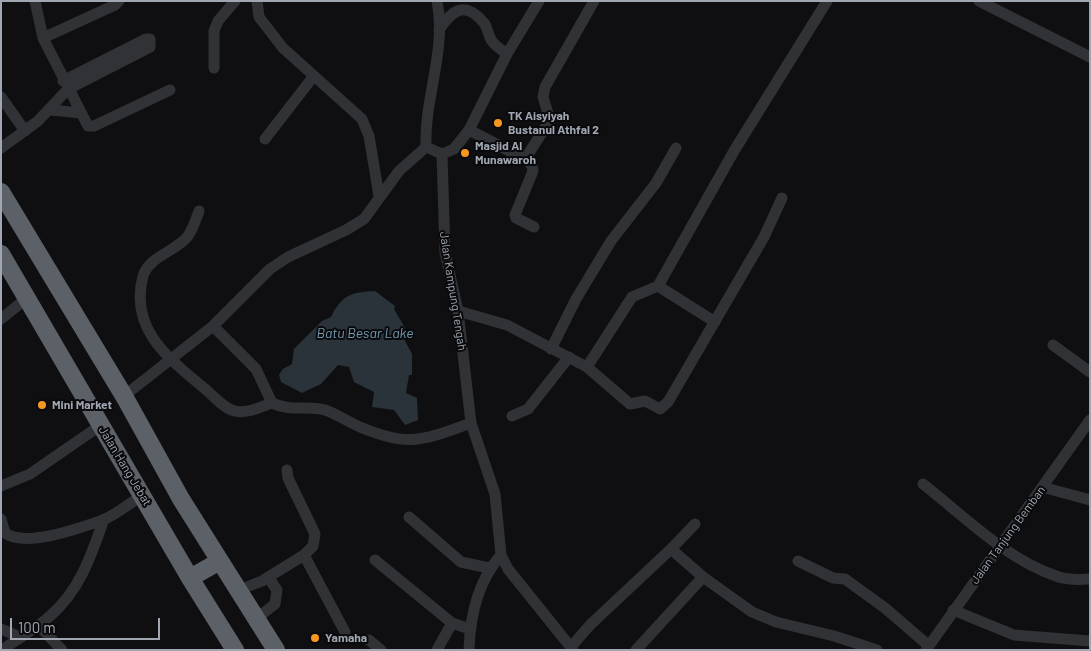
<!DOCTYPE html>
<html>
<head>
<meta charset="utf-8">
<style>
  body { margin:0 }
  #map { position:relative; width:1091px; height:651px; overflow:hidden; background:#0f0f11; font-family:Barlow,sans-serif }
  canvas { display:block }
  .frame { position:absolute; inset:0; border:2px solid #a0a7b2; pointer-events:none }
  .scale { position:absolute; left:10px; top:618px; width:150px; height:22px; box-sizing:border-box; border:2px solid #a0a7b2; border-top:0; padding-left:6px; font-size:15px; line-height:18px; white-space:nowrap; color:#a0a7b2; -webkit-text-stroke:4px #0a0a0c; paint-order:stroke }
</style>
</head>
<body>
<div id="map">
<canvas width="1091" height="651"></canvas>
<div class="frame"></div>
<div class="scale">100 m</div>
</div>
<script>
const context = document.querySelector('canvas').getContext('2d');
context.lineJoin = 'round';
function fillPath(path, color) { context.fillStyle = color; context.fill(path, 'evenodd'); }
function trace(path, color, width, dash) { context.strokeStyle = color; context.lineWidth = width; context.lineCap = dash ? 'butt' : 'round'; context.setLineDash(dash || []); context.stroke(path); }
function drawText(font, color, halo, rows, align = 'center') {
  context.font = font + ' Barlow,sans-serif'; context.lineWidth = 4; context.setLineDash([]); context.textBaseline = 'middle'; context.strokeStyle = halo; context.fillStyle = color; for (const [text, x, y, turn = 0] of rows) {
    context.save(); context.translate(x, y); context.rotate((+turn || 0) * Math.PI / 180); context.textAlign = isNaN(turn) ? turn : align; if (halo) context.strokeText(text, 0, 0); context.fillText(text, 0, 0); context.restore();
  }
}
fillPath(new Path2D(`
  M375,291L395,306L394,309L405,328L404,339L412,354V375H409L406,393L417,398L418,420L405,425L394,410L372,407L374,392L354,382L349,367L338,365L321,384L302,393L281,382L279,375L283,369L292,364L294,349L322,321L331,317C342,295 351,292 375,291Z`), '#293339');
trace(new Path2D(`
  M35,1L43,38L88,126H94L170,90
  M257,1L259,17L283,48L362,119L369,136L379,196
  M979,1L1090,57
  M439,30C452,10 465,0 484,23C488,28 488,36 492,41C495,46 502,50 507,54
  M43,38L115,5L119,1
  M214,68V31L218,21L235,1
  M1,97L25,131
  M51,110L81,113
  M469,130L507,54L539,1
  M265,139L313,77
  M426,147C424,98 447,50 437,1
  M1,148L38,121L68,89L150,47V39H146L63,81
  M442,154L454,149L469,130L525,159L550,120L543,97L545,87L594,1
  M525,159L532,165L533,171L515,215L516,218L534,227
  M199,211C196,219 193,229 188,236C177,251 149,256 143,276C129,329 168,358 204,388C213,395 224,409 235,411C247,414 260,407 272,403
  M658,286L715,322
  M458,311L507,325L587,367L630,404L645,401L660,409L668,402L764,237L782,198
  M1,319L27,298
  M213,326L256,369L272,403C290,412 307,405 325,410C337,414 348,422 360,427C410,448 423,440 471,423
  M1053,345L1090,372
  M551,349L576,299L611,241L656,183L676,148
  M587,367L632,297L658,286L734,151L827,1
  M124,396L213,326L270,269L288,257L346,230L364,219L399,171L426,147L442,154L445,252L458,311L471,423L495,494L501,555C478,581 470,616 469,650
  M512,416L528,409L569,357
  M287,470L288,478L315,534L313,546L304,555
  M923,484C964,516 1006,559 1056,576C1067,580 1078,580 1090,579
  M1,486L30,474L101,425
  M1042,487L1090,500
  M409,517L461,562L489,568
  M1,519L5,533C25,548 80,528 103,520C117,514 130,503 143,495
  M671,549L695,524
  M501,555L508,569L573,650
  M375,560L452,623L470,629
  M798,561L833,578L845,579L885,608L929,646
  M239,590L262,581L304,555L345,632
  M953,610L1014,635L1090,641
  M257,618L275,604L277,590L268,577
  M38,625L62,650
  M1,629L20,637
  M369,640L381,650
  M571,647L590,625L671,549L703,577L752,612L776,622L834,636L877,650
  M2,650C18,638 36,629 50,616C80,590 91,556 104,519
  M437,650L452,623
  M636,650L703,577
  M926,650L1090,420`), '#303236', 11);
trace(new Path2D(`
  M1,192L124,396L181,499L276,650
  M1,254L190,578L235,650
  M190,578L220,561`), '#5c6067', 18);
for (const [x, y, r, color] of [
  [498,123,5,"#f79721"],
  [465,153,5,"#f79721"],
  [42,405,5,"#f79721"],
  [315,638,5,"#f79721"]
]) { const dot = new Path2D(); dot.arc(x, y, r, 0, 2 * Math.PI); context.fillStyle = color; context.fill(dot); trace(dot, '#0a0a0c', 2); }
drawText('bold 12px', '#a0a7b2', '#0a0a0c', [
  ["TK Aisyiyah",508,116],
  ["Bustanul Athfal 2",508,130],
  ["Masjid Al",475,146],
  ["Munawaroh",475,160],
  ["Mini Market",52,405],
  ["Yamaha",325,638]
], 'left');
drawText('12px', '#a0a7b2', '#0a0a0c', [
  ["Jalan Kampung Tengah",453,291,81],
  ["Jalan Hang Jebat",125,466,59],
  ["Jalan Tanjung Bemban",1008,535,-54]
]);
drawText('italic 14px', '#749aaf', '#0a0a0c', [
  ["Batu Besar Lake",365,333]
]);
</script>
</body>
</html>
